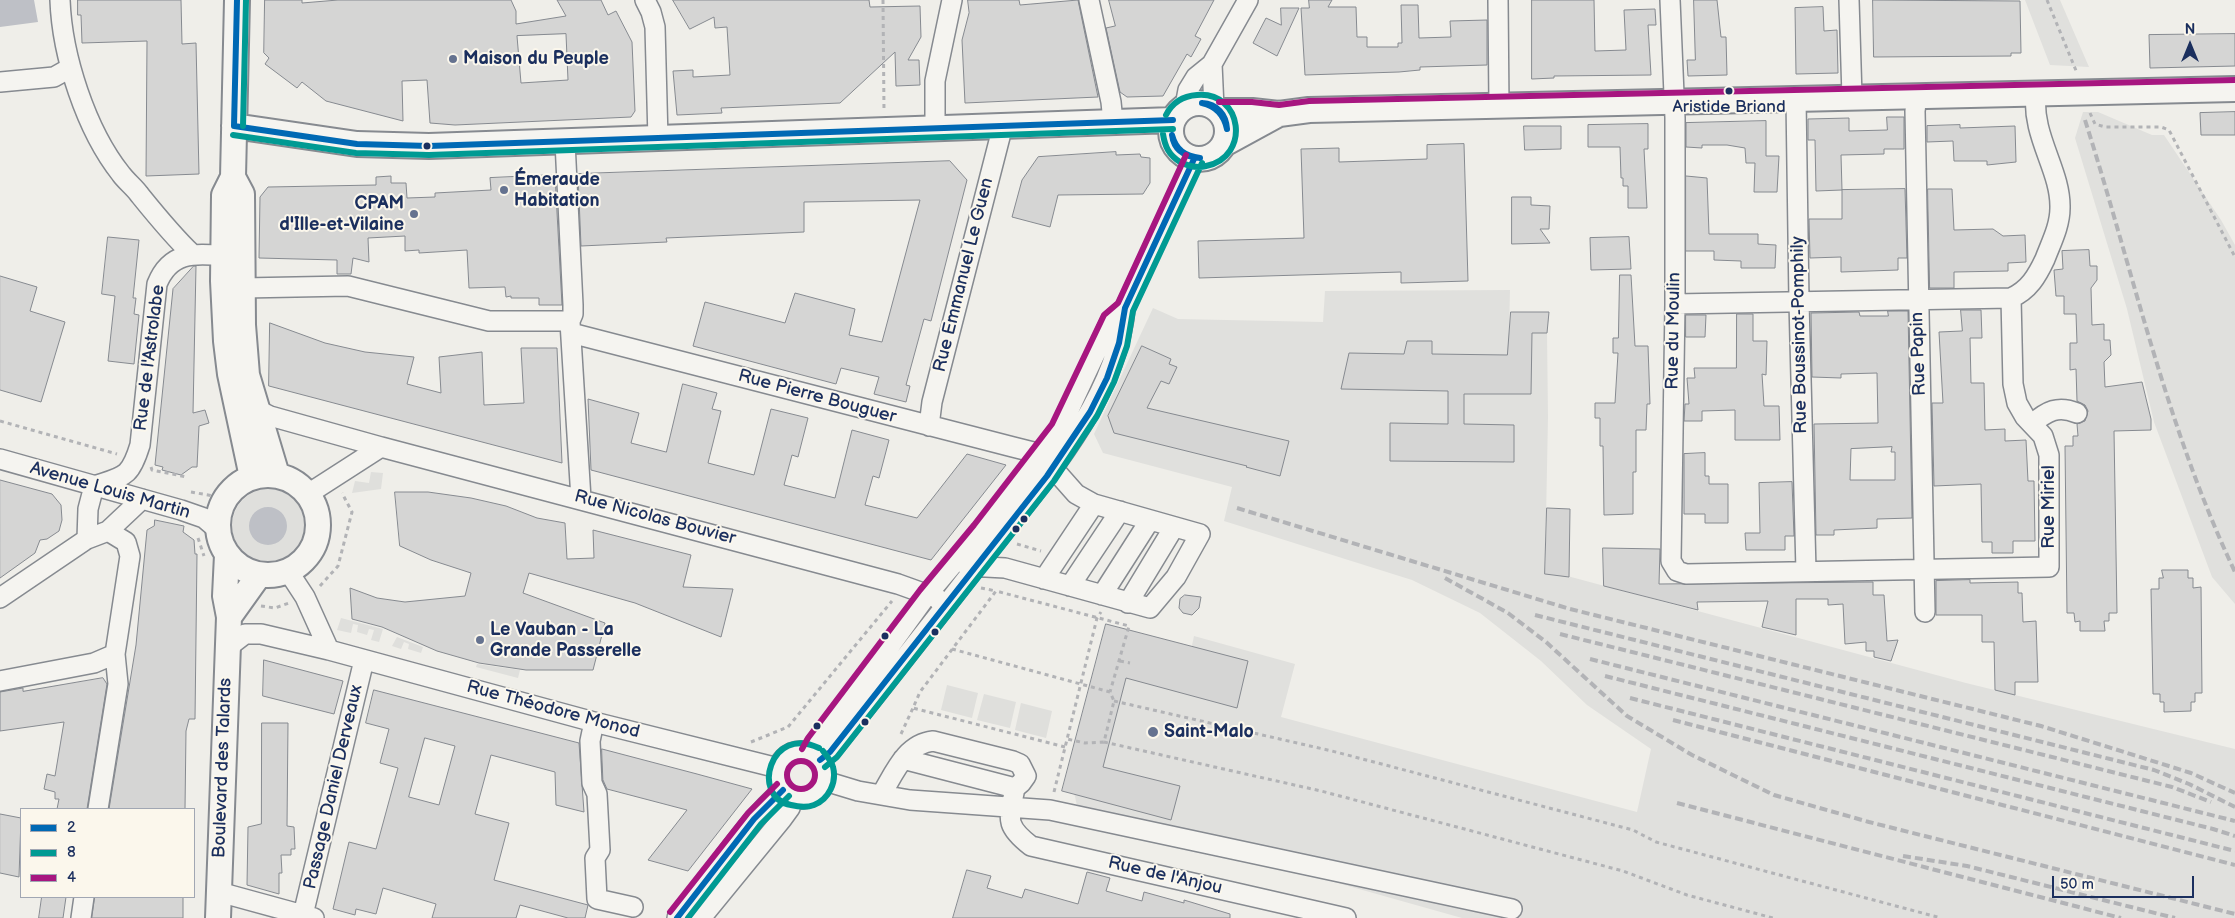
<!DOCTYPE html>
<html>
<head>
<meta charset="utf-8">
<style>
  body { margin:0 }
  #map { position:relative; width:2235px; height:918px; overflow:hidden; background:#efeee9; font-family:"Balsamiq Sans",sans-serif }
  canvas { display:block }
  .legend { position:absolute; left:20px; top:808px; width:175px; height:90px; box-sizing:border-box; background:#fbf7ec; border:1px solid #a1a7b3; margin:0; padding:6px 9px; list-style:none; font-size:15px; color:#1b2f5e }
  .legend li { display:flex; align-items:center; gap:10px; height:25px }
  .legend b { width:25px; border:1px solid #a1a7b3 }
  .north { position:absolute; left:2165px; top:20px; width:50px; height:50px; -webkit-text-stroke:4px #fbf7ec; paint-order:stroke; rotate:0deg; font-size:14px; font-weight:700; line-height:20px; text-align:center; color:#1b2f5e }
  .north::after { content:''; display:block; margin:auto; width:18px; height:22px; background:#1b2f5e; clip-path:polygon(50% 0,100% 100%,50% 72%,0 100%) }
  .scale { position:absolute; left:2052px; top:876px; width:142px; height:22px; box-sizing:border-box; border:2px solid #1b2f5e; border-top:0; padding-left:6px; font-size:15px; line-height:18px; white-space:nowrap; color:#1b2f5e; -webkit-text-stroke:4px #fbf7ec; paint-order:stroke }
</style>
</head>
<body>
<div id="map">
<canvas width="2235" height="918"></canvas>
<ul class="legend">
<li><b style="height:6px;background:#0069b4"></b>2</li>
<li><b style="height:6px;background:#009a93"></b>8</li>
<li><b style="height:6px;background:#a71680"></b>4</li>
</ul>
<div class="north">N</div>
<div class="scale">50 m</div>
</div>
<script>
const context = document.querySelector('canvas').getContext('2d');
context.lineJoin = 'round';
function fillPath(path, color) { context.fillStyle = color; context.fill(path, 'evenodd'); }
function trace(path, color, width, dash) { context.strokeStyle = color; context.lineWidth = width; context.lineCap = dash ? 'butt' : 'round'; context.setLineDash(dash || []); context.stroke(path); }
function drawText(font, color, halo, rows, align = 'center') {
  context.font = font + ' "Balsamiq Sans",sans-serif'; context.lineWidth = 4; context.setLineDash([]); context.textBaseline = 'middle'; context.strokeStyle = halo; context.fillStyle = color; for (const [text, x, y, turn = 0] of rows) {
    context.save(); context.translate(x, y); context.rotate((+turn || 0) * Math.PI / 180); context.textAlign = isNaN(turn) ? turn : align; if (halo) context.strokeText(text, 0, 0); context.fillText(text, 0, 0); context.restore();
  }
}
fillPath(new Path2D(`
  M2025,0H2060L2089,67L2050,65Z
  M2083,112H2098L2152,135H2164L2221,220L2235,245V604L2212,577L2154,422L2127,309L2075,138Z
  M1510,290L1509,333H1547L1548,417L1545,570L1966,683L2235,749V918H1462L1078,810L1073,788L1115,630L1191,650L1194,636L1295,664L1281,717L1637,812L1651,749L1587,705L1541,661L1480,613L1412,580L1224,521L1232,487L1103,453L1094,434L1153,308L1178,319L1323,322L1325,291Z`), '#e0e0dd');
fillPath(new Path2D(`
  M371,472L383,473L381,489L352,493L355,481L369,483Z
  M232 526a37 37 0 1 1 74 0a37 37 0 1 1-74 0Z
  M341,618L383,629L379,642L371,640L374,630L369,629L367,635L357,632L358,625L353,624L351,633L337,630Z
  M397,637L423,647L421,653L408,649L409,644L404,642L401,649L392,646Z
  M477,664L520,670L518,678L476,667Z
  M947,685L978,693L972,718L941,710Z
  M984,694L1016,702L1010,728L977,720Z
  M1021,703L1052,711L1046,738L1015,730Z`), '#dfdfdc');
fillPath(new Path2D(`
  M0,0H34L38,22L0,27Z
  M249 526a19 19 0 1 1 38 0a19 19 0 1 1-38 0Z`), '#bec0c6');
const building = new Path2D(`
  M78,0H181L182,44L196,43L199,174L146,176L147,41L82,43L81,15H78Z
  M265,0H302V3L338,0H511L516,11V24L566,16L557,0H601L608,15L616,11L632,42L635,111L631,117L455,125L430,123L427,80L402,81L403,121L326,101L302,82L297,88L265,64L269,58L264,53ZM566,34L568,80L521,83L517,36Z
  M673,0H869L870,7L920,6L921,37L908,60H919L920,85L896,86L895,52L840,103L721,108L722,113L677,115L673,71L693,70V77L730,75L727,27L715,28L714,17L690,29Z
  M968,0H1019L1020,5L1078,0L1098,97L965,103L962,40L969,13Z
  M1109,0H1214L1195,36L1201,39L1191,57L1187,54L1163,96L1127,97L1120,92L1106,28L1115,26Z
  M1309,0H1332L1328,7H1356L1357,37H1367V47H1398V43H1402L1401,5H1418L1419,38L1451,37L1450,21L1487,20V65L1420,67V70L1399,72L1305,75L1301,8H1309Z
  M1532,0H1594L1595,51L1626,50L1624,10L1655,9L1656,25H1648L1651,75L1554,76V78L1532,79Z
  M1694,0H1717L1721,37H1726L1727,75L1688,76L1687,60H1695Z
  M1873,0L2020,1L2021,53H2011V56L1874,57Z
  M1823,7L1824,31L1837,30L1838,73L1796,74L1795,8Z
  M1281,8H1299L1277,56L1253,43L1266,18L1281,25Z
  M2235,34V66L2150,68L2149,35Z
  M2235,112V135H2201L2200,113Z
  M1887,117H1904V149H1884V154L1841,155L1842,190L1816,191L1815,140H1808V119L1849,118V131L1887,130Z
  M1766,121V156H1779L1777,192H1754L1755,163H1746L1745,148L1727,145H1702V148L1686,147V123Z
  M1648,124V149H1644L1647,208H1628V186H1623V178H1621L1620,147H1588V125Z
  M1960,125V128L2015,126L2016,162L1987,165V161H1954L1953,141L1927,142V126Z
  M1524,126H1561V149L1525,150Z
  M1464,144L1468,281L1401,283V272L1199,278L1198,241L1304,238L1301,149L1339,148V162L1427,159V145Z
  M1116,152V155L1140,154L1141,157L1150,158V183L1143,194L1058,195L1050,227L1012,217L1022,180L1038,157Z
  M950,161L967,180L931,321L924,319L906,385L910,386L906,402L874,394L879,377L841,368L836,384L693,346L705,302L785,323L795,293L855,309L849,335L882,342L920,200L804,202V232L666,238L667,242L581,246L578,174Z
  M555,175L562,305H539V298H511V296L506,297L505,287L469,288L467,250L419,253V250L405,251V236L368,238L369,262L353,258L351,274H337V260L259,258L260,197L268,187L376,185V177L391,176V183H406L407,198L435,197V193L491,190L490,178Z
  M1686,176L1707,178L1709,234H1758V244L1776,245L1775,268H1741V261L1714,260V251H1686Z
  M1905,189L1907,258H1898V270L1841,272V257L1810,258L1809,219H1842V190Z
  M1928,189H1952L1954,230L1993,229L2003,236L2025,235L2026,262L2008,263V271L1954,272V288H1930Z
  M1512,197H1531V205L1550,206L1549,229H1540L1550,243L1512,244Z
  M108,237L139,240L133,298H136L134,314L139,315L134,364L108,361L115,296L102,294Z
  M1629,237L1631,269L1591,270L1590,238Z
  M2089,250L2090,266H2097V280L2091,288L2092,325L2104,324V340H2110L2111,355L2104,362L2105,387L2142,382L2151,419V430L2114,431L2117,613H2109V621H2104L2105,631H2080V621L2075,622L2074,613H2067L2065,446H2073V436H2078L2077,424L2085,421L2088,411L2085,405L2077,401L2076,369L2070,370V343H2077L2076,314H2064V296H2056L2054,270L2063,269L2062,251Z
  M194,266H196L193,413L205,410L209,423L199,426L197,467H192L181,475L162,470L163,467L155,465L173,289Z
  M1620,275H1631L1635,346H1648L1650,404H1647L1646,430H1636V472H1633V514L1604,515L1603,446H1600V418H1595V403H1615L1618,353H1613V338H1618Z
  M0,276L37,287L30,311L65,322L41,402L0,390Z
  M1961,310H1981L1982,338H1970L1971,383H1984L1985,430L2005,429V441L2026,440L2028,481H2034L2035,541H2013V553H1992V542H1982L1981,484L1934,486L1932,403H1943L1939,332L1962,331Z
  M1888,311H1908L1912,518L1877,519V528L1834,530V535H1816L1814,424L1878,423L1877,373L1841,374V378L1812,377L1811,313L1859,312L1860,316H1888ZM1892,447L1891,452H1895V480H1850L1851,449Z
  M1511,312H1549L1547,333H1532L1531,394H1464V424L1514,425V462L1390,461V423L1448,424V391L1341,389L1349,353L1404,354L1407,341H1432V354L1507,355Z
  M1737,314H1753V341H1767L1766,375L1762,374L1764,406H1779L1780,440H1735V410L1702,411V421H1684L1685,404H1689L1687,378H1695L1694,368H1736Z
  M1686,315H1706L1705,337H1686Z
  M270,323L325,343L365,352L414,357L407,384L441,393L439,357L482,352L484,405L524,403L521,348H557L562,463L269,386Z
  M1142,346L1171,359L1169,364L1177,367L1169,384L1161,381L1147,408L1289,441L1280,476L1246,467L1247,466L1114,433L1108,416Z
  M683,384L717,393L712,409L721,411L708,463L754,475L771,409L808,418L798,457L792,455L784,485L835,498L852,430L889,440L879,478L873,476L865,505L917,518L967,454L1006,465L931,560L591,470L588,399L639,413L631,443L666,452Z
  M1705,453V476H1709V484H1728V523H1705V514H1684V454Z
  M0,480L52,494L61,505L62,520L59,531L47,539L40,540L35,553L0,578Z
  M1792,482L1794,536H1785V550H1746L1745,533H1760L1759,483Z
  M395,492H428L471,498L506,506L537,518L565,523L567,559L594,558L593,530L691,555L683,587L733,589L721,637L635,603L529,573L523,593L605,623L593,670H526L479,663L437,651L382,627L352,619L350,588L377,598L405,602L465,596L471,573L431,560L400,546Z
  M1547,508L1570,509L1569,577L1545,574Z
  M155,520L184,526L183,532L194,540L195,554H197L195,719H189L186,731L185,809H109L136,645L147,530L154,526Z
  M1603,548L1660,549L1659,584L1873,582V595H1884L1887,641L1898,640L1891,661L1874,657V651H1866V642L1845,644L1843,604L1828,605V599H1796V635L1762,627L1768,601L1697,602L1698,610L1604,586Z
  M2162,570H2188V578H2193V588L2201,587L2202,693H2195V702H2191V711L2164,712V702H2160V694H2153L2151,589H2159V578H2163Z
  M1970,580V583L2018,582V593H2022L2023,622L2036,621L2038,682H2015V695L1995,690L1994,642H1982V615H1936V581Z
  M1185,595L1201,597L1199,608L1192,615L1183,613L1179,608L1180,599Z
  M1106,624L1248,661L1237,708L1126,678L1103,767L1180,786L1171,820L1062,791Z
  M264,660L343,681L334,714L263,696Z
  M103,678L107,684L87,809H57L59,799H55V792L44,789L47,774L55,776L64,722L0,731V692L23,688V691Z
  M374,690L579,743L584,812L556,805L555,772L491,755L475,814L509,823L494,880L588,905L585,918H568L520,905L516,918H432L436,904L383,888L376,914L356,909L355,915L333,909L349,842L376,849L398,768L380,763L389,729L366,723ZM425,738L455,746L439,805L409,797Z
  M262,723H288L287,826L294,827L295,849H291V855H281L282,873H279V894L247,885L248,827L261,824Z
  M602,749L697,774L752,789L688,871L648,860L687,810L607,789L603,780Z
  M0,814L21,818L19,877L0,873Z
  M967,870L991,876L987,888L1022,898L1025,889L1078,904L1087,872L1110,878L1106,891L1142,901L1144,892L1184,903V900L1230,914V918H953Z
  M42,897H66L63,918H39Z
  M95,897H183V918H92Z`);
fillPath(building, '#d5d5d4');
trace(building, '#868a90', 1);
const minor = new Path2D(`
  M60,0C62,56 86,130 121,174C126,181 134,187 139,194C156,215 172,235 192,254
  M645,0L651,12L655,27L658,139
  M1089,0L1111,102L1113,122
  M1498,0L1499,106
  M1670,0L1675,118V304L1671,561L1677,571L1686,574L2049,567V455L2043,436L2025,417L2017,403L2013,384L2011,298C2029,290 2037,276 2045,259C2051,243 2060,226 2060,208C2061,170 2031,136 2036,93
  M1849,0L1852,97
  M1212,64L1214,108
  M0,82L54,77L70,68
  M1917,96L1915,111L1925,612
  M1796,99L1799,302L1806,571
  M1185,106L1188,90L1196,77L1212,64L1248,0
  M935,127V81L952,0
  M565,142L573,305V314L570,321
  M243,288L348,286L489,321H570
  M1675,304L2011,298
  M570,322L581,499
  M571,333L1013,447L1041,454H1052
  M256,409L270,416L381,447
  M2032,424C2047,411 2058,405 2077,413
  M929,426L932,402L1000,137L1001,125
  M0,459L181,510L204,518L217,529
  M308,494L381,447L898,584L937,598L944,607
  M87,539L88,509L94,486C124,476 130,478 140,445L157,284C170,252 193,253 224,256
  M967,566L1005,568L1150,608L1176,577L1200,534L1094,504L1076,494L1045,459
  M288,571L305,597L329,650
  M1044,579L1094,504
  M1070,586L1120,511
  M1102,595L1150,520
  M0,598L87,539L108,531L142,499
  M1128,603L1174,527
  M227,654L232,644L245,634H261L329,650L594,722L778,768
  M0,681L94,663L115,654L130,556L126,542L108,531
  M594,722L590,741L592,783L597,794L600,850L595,858L597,899L633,907
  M777 775a24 24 0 1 1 48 0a24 24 0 1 1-48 0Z
  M810,753L815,743L890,646L927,595L981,531L1060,429L1111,320L1125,308
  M903,759L1015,788
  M820,760L830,752C880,690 929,627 978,564C1034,491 1117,403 1125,308L1194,159
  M825,781L858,791L910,800L1050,810L1512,909
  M881,795C894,774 905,744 933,741L1013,761L1020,764L1026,776L1021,783L1015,788C1009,819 1004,825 1031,846L1346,918
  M98,809L118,684L115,654
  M219,892L314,918
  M303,915L364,660
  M81,918L84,897
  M677,918C712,878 743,824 783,790
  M701,918L782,819L790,808L793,797`);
const major = new Path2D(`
  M237,0L233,177L224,195L223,281L226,341L230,374L252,477
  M1171 131a28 28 0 1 1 56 0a28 28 0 1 1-56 0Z
  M1219,111H1252L1279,114L1309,110L2235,89
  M234,126L357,144L429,146L1173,120
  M1224,144L1279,114
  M233,177L242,194L243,325L247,375L277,475
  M218 525a50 50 0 1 1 100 0a50 50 0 1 1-100 0Z
  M229,617L259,575
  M218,918L229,617L225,596L227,555`);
trace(minor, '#868a90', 22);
trace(major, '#868a90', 28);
trace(new Path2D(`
  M883,0L884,111
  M2047,0L2077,73
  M2090,113L2095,124L2105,127H2161L2169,130L2235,257
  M0,421L117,454
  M151,467L152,470L187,477
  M191,492L225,498
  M198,538L204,556
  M1017,544L1041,551
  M320,586L338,566L352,512L342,493
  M981,588L996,591
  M261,606L275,608L289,603
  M952,649L1110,692L1114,701L1104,742L1085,743L1067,739
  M1120,661L1130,663
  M1114,701L1332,751L1633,830L1656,842L1941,918
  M901,734L913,708
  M751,742L788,727L892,601
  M1104,742L1321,791L1623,871L1687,895L1773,918
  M1065,747L913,708L920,692L996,591L1129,626L1110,692
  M1054,792L1097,618L1101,612`), '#b2b3b6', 3, [4, 4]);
trace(minor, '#f5f4f0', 19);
trace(major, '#f5f4f0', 24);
trace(new Path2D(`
  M2085,120C2133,271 2167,429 2235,572
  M1237,508L1570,609L2041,726L2191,773L2235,793
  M1445,578L1508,613L1546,642L1627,716L1692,755L1774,795L1869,822L2235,914
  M1535,615L2154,770L2189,784L2235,807
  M1560,634L2172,787L2211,802
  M1590,659L2235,821
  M1605,676L2213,829L2235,836
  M1630,698L2235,851
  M1673,720L2235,865
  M1677,803L2121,918
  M1903,856L1967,866L2175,918`), '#b2b3b6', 4, [8, 4]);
trace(new Path2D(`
  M1202,103C1216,106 1224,115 1227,129
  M1202,103C1217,104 1226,114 1227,129
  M234,126L357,144L429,146L1173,120
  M234,126L237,0
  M1172,135C1176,150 1185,156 1200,158
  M1172,135C1174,151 1186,157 1200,158
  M820,760L830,752L1047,476L1090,412L1107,378L1119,343L1125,308L1194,159
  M677,918L754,819L783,790`), '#0069b4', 6);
trace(new Path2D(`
  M243,126L246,0
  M1163,134C1165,147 1169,155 1180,162C1188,166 1198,168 1206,166C1251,157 1243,91 1197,95C1183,96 1172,103 1166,115
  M233,135L356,153L429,155L1173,129
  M819,748C770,724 750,798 791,805C799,807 806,808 814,805C829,799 837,782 833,767C832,762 827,756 823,751
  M825,767L837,757L1054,481L1097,416L1114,382L1127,346L1133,311L1202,163
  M688,918L761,824L789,796`), '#009a93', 6);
trace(new Path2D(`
  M1219,102H1252L1279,105L1309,101L2235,80
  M802,749L808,738L920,590L974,525L1052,424L1104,315L1118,303L1186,155
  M787 775a14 14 0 1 1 28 0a14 14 0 1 1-28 0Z
  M670,912L748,813L777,784`), '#a71680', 6);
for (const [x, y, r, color] of [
  [453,59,5,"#65728f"],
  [1729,91,4.5,"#1b2f5e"],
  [427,146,4.5,"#1b2f5e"],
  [504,190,5,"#65728f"],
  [414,214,5,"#65728f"],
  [1024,519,4.5,"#1b2f5e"],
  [1016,529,4.5,"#1b2f5e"],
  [935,632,4.5,"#1b2f5e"],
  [885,636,4.5,"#1b2f5e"],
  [480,640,5,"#65728f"],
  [865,722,4.5,"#1b2f5e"],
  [817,726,4.5,"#1b2f5e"],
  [1153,732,6,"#65728f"]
]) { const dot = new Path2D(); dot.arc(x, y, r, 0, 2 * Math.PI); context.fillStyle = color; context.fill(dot); trace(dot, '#fbf7ec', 2); }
drawText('17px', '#1b2f5e', '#fbf7ec', [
  ["Aristide Briand",1729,108]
]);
drawText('bold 18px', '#1b2f5e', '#fbf7ec', [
  ["Maison du Peuple",463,59],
  ["Émeraude",514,180],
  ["Habitation",514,201],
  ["CPAM",404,204,"right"],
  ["d'Ille-et-Vilaine",404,225,"right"],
  ["Le Vauban - La",490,630],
  ["Grande Passerelle",490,651],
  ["Saint-Malo",1164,732]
], 'left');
drawText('18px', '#1b2f5e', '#fbf7ec', [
  ["Rue Emmanuel Le Guen",964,275,-76],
  ["Rue du Moulin",1674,331,-89],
  ["Rue Boussinot-Pomphily",1800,335,-91],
  ["Rue Papin",1919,354,-92],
  ["Rue de l'Astrolabe",150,358,-83],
  ["Rue Pierre Bouguer",817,397,15],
  ["Avenue Louis Martin",110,491,16],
  ["Rue Miriel",2049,507,-90],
  ["Rue Nicolas Bouvier",655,518,15],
  ["Rue Théodore Monod",553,710,15],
  ["Boulevard des Talards",223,768,-88],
  ["Passage Daniel Derveaux",334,787,-77],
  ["Rue de l'Anjou",1165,876,13]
]);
</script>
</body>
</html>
